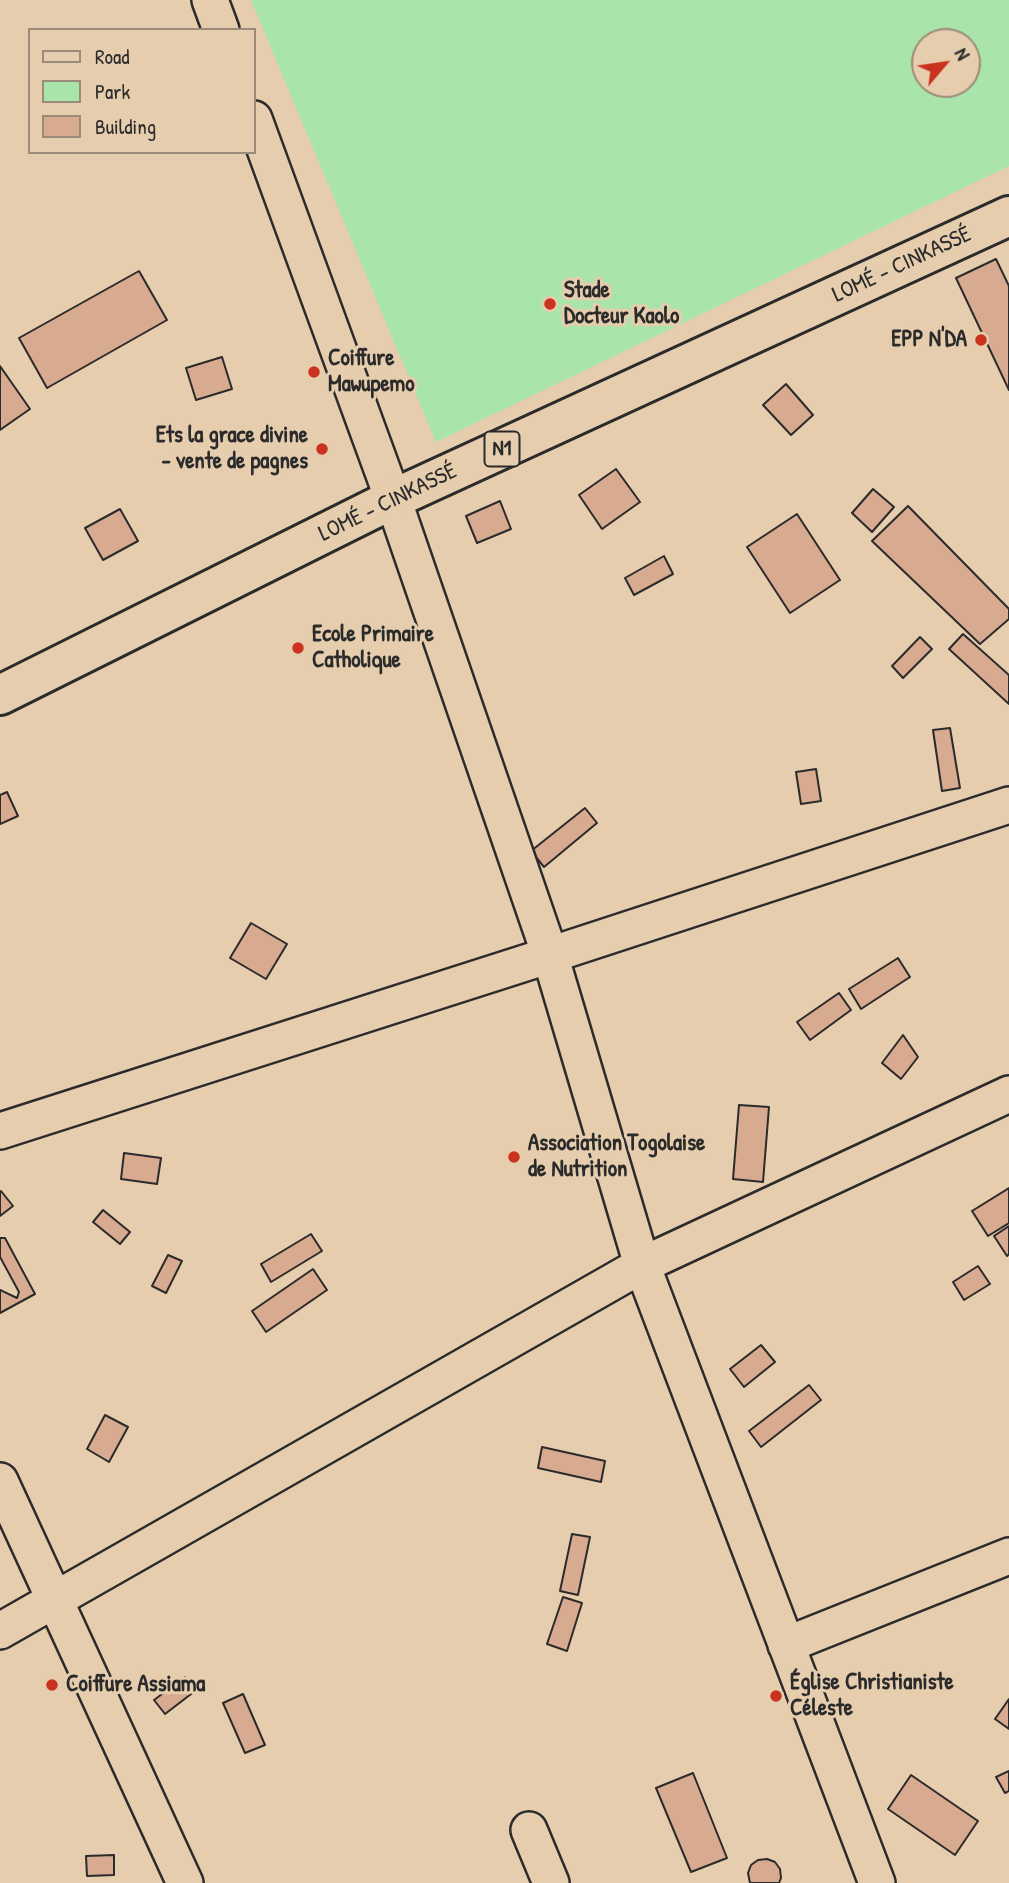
<!DOCTYPE html>
<html>
<head>
<meta charset="utf-8">
<style>
  body { margin:0 }
  #map { position:relative; width:1009px; height:1883px; overflow:hidden; background:#e6cdae; font-family:"Patrick Hand",sans-serif }
  canvas { display:block }
  .legend { position:absolute; left:28px; top:28px; width:228px; height:126px; box-sizing:border-box; background:#e6cdae; border:2px solid #9b8c7a; margin:0; padding:9px 12px; list-style:none; font-size:21px; color:#2b2b2b }
  .legend li { display:flex; align-items:center; gap:14px; height:35px }
  .legend b { width:35px; border:2px solid #9b8c7a }
  .north { position:absolute; left:911px; top:28px; width:70px; height:70px; box-sizing:border-box; background:#e6cdae; border:2px solid #9b8c7a; border-radius:50%; rotate:61deg; font-size:19px; font-weight:700; line-height:28px; text-align:center; color:#2b2b2b }
  .north::after { content:''; display:block; margin:auto; width:24px; height:32px; background:#c8321e; clip-path:polygon(50% 0,100% 100%,50% 72%,0 100%) }
</style>
</head>
<body>
<div id="map">
<canvas width="1009" height="1883"></canvas>
<ul class="legend">
<li><b style="height:9px;background:#e6cdae"></b>Road</li>
<li><b style="height:19px;background:#a9e4aa"></b>Park</li>
<li><b style="height:19px;background:#d8aa8f"></b>Building</li>
</ul>
<div class="north">N</div>
</div>
<script>
const context = document.querySelector('canvas').getContext('2d');
context.lineJoin = 'round';
function fillPath(path, color) { context.fillStyle = color; context.fill(path, 'evenodd'); }
function trace(path, color, width, dash) { context.strokeStyle = color; context.lineWidth = width; context.lineCap = dash ? 'butt' : 'round'; context.setLineDash(dash || []); context.stroke(path); }
function drawText(font, color, halo, rows, align = 'center') {
  context.font = font + ' "Patrick Hand",sans-serif'; context.lineWidth = 6; context.setLineDash([]); context.textBaseline = 'middle'; context.strokeStyle = halo; context.fillStyle = color; for (const [text, x, y, turn = 0] of rows) {
    context.save(); context.translate(x, y); context.rotate((+turn || 0) * Math.PI / 180); context.textAlign = isNaN(turn) ? turn : align; if (halo) context.strokeText(text, 0, 0); context.fillText(text, 0, 0); context.restore();
  }
}
fillPath(new Path2D(`
  M251,0H1009V166L436,442ZM925,42H967V84H925Z`), '#a9e4aa');
const building = new Path2D(`
  M996,259L1009,286V390L956,278Z
  M139,271L167,320L47,388L19,338Z
  M222,357L232,389L196,400L186,368Z
  M0,366L30,409L0,430Z
  M786,384L813,415L791,435L763,405Z
  M616,469L640,502L602,529L579,495Z
  M873,489L894,507L872,532L852,513Z
  M500,501L511,529L477,543L466,516Z
  M908,506L1009,609V619L980,644L872,541Z
  M120,509L138,541L103,560L85,528Z
  M797,514L840,580L790,613L747,547Z
  M664,556L673,574L634,595L625,578Z
  M963,634L1009,675V704L949,649Z
  M920,637L932,649L903,678L892,666Z
  M950,728L960,788L942,791L933,730Z
  M816,769L821,801L801,804L796,772Z
  M7,792L18,816L0,824V795Z
  M585,808L597,823L544,867L531,851Z
  M251,923L287,944L266,979L230,958Z
  M898,958L910,977L861,1009L849,989Z
  M839,993L851,1010L810,1040L797,1022Z
  M903,1035L918,1057L901,1079L882,1063Z
  M739,1105L769,1107L763,1182L733,1179Z
  M124,1153L161,1158L157,1184L121,1179Z
  M1009,1188V1223L988,1236L972,1211Z
  M1,1191L13,1206L0,1216V1192Z
  M103,1210L130,1232L120,1244L93,1222Z
  M1009,1226V1254L1007,1256L994,1236Z
  M311,1234L322,1251L271,1282L261,1264Z
  M0,1238H5L35,1294L0,1313V1290L17,1298L19,1292L0,1257Z
  M168,1255L182,1261L166,1293L152,1286Z
  M978,1266L990,1284L964,1300L953,1282Z
  M313,1269L327,1290L266,1332L252,1311Z
  M761,1345L775,1362L744,1387L730,1369Z
  M809,1385L821,1400L761,1447L749,1431Z
  M105,1415L128,1427L109,1462L87,1449Z
  M542,1447L605,1461L601,1482L538,1468Z
  M572,1534L590,1537L578,1595L560,1591Z
  M563,1597L582,1603L567,1651L547,1644Z
  M185,1677L195,1691L165,1714L154,1700Z
  M243,1694L265,1745L245,1753L223,1703Z
  M1009,1699V1729L995,1719Z
  M1009,1771V1791L1005,1793L996,1777Z
  M693,1773L727,1858L691,1872L656,1788Z
  M911,1775L978,1821L955,1855L888,1809Z
  M114,1855V1875L87,1876L86,1856Z
  M767,1859L775,1862L780,1869L781,1878L779,1883H750L748,1873L751,1865L758,1860Z`);
fillPath(building, '#d8aa8f');
trace(building, '#2b2b2b', 2);
const minor = new Path2D(`
  M210,0L221,30
  M254,119L393,499L550,955L642,1265L877,1883
  M0,1131L550,955L1009,805
  M0,1481L185,1883
  M0,1631L642,1265L1009,1094
  M786,1645L1009,1556
  M529,1830L551,1883`);
const trunk = new Path2D(`
  M0,695L393,499L1009,216`);
trace(minor, '#2b2b2b', 40);
trace(trunk, '#2b2b2b', 44);
trace(minor, '#e6cdae', 35);
trace(trunk, '#e6cdae', 38);
for (const [x, y, r, color] of [
  [550,304,7,"#c8321e"],
  [981,340,7,"#c8321e"],
  [314,372,7,"#c8321e"],
  [322,449,7,"#c8321e"],
  [298,648,7,"#c8321e"],
  [514,1157,7,"#c8321e"],
  [52,1685,7,"#c8321e"],
  [776,1696,7,"#c8321e"]
]) { const dot = new Path2D(); dot.arc(x, y, r, 0, 2 * Math.PI); context.fillStyle = color; context.fill(dot); trace(dot, '#e6cdae', 2.5); }
for (const [x, y, w] of [
  [502,449,35]
]) { const box = new Path2D(); box.roundRect(x - w / 2, y - 17.5, w, 35, 5); context.fillStyle = '#e6cdae'; context.fill(box); trace(box, '#2b2b2b', 2); }
drawText('bold 21px', '#2b2b2b', null, [
  ["N1",502,449]
]);
drawText('23px', '#2b2b2b', '#e6cdae', [
  ["LOMÉ - CINKASSÉ",902,265,-25],
  ["LOMÉ - CINKASSÉ",388,503,-26]
]);
drawText('bold 23px', '#2b2b2b', '#e6cdae', [
  ["Stade",564,291],
  ["Docteur Kaolo",564,317],
  ["EPP N'DA",967,340,"right"],
  ["Coiffure",328,359],
  ["Mawupemo",328,385],
  ["Ets la grace divine",308,436,"right"],
  ["- vente de pagnes",308,462,"right"],
  ["Ecole Primaire",312,635],
  ["Catholique",312,661],
  ["Association Togolaise",528,1144],
  ["de Nutrition",528,1170],
  ["Église Christianiste",790,1683],
  ["Céleste",790,1709],
  ["Coiffure Assiama",66,1685]
], 'left');
</script>
</body>
</html>
